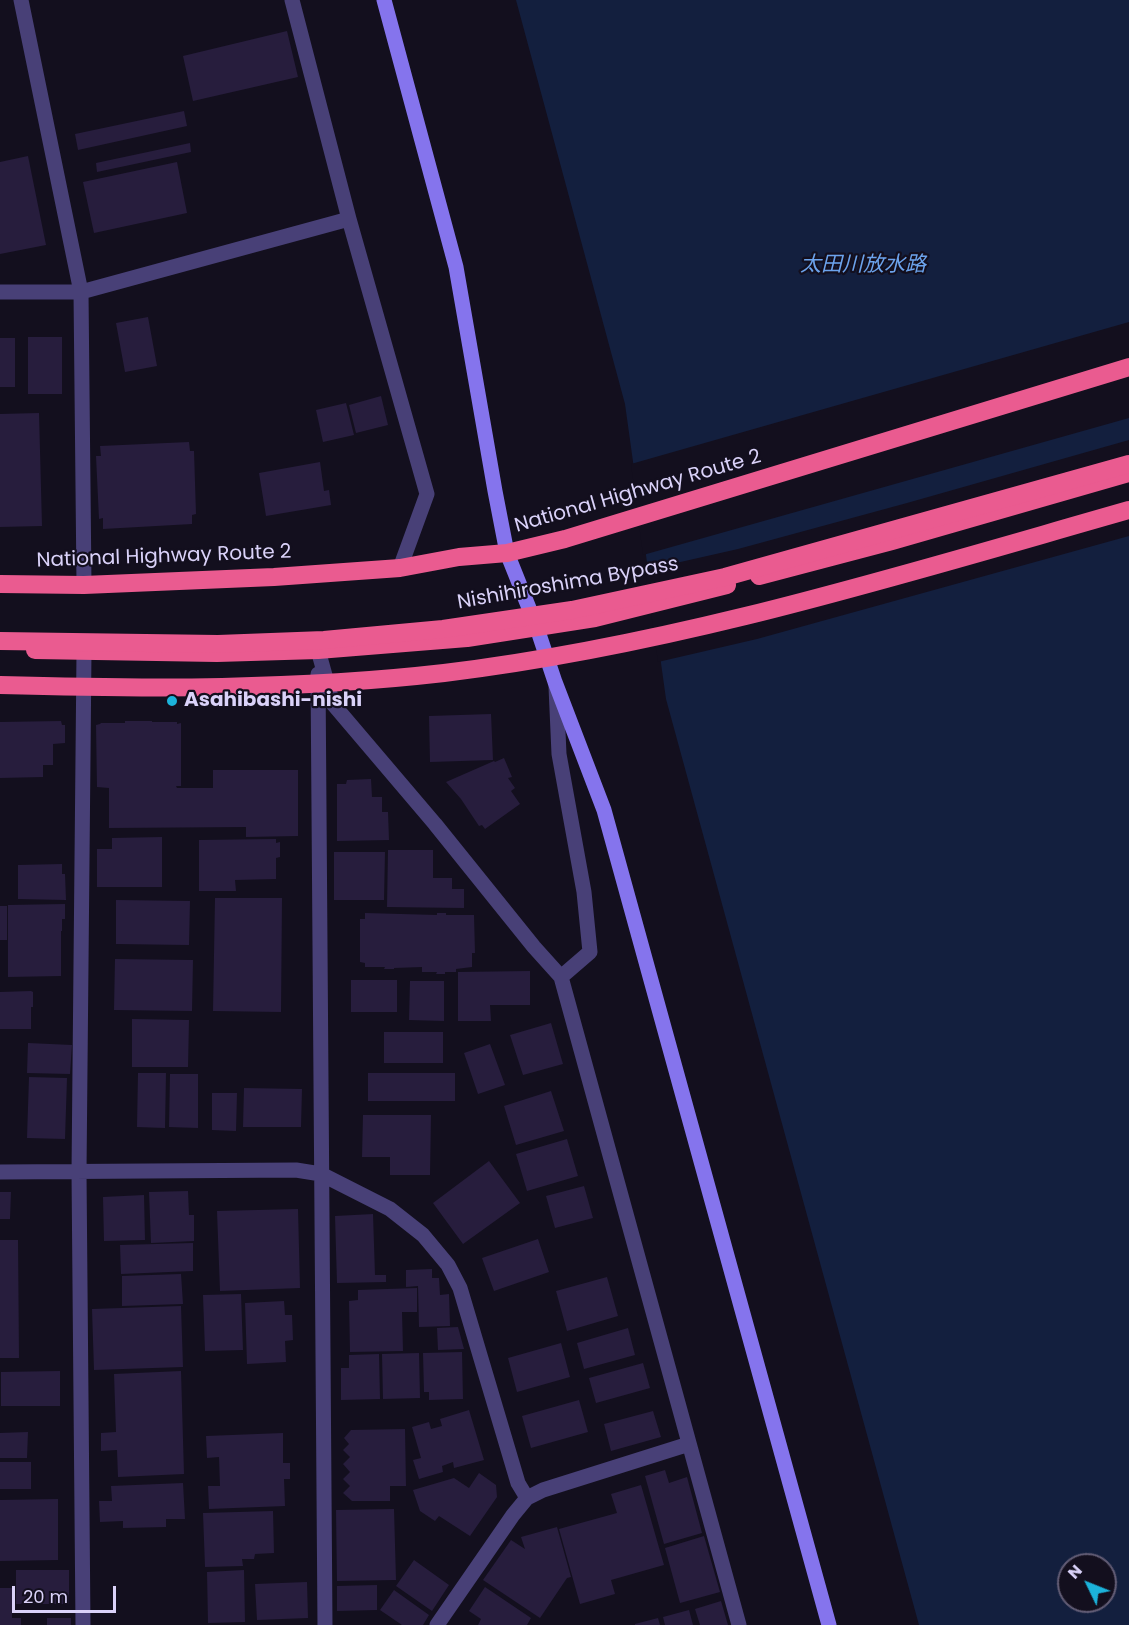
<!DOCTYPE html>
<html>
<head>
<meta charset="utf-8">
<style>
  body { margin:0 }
  #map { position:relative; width:1129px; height:1625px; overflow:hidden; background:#130f1e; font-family:Poppins,sans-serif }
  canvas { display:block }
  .north { position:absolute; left:1057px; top:1553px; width:60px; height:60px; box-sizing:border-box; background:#130f1e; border:2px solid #635d76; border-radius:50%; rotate:313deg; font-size:16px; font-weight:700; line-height:24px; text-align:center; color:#dad2f9 }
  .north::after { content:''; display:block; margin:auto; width:21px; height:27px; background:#1cb3db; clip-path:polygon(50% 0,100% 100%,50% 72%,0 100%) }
  .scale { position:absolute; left:12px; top:1586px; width:104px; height:27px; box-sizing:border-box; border:3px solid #dad2f9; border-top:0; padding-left:8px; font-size:18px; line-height:21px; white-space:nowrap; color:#dad2f9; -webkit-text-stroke:4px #130f1e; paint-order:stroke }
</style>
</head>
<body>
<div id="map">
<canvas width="1129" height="1625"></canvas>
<div class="north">N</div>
<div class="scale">20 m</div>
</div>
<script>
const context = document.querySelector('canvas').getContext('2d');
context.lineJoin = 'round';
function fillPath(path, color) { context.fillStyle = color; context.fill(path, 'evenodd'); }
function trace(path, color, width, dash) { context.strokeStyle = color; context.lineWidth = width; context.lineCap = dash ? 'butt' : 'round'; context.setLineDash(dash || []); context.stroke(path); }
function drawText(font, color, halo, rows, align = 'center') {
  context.font = font + ' Poppins,"Noto Sans JP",sans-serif'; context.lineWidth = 4.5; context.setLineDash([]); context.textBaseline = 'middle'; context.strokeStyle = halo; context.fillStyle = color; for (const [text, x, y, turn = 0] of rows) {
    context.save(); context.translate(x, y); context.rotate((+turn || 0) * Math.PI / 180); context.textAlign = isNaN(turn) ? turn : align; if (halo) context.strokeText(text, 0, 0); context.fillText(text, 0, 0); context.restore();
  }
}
fillPath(new Path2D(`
  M516,0H1129V1625H919L666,699L625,404ZM1069,1565H1105V1601H1069Z`), '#131f3e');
fillPath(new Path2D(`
  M1129,322V418L643,555L631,464Z
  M1129,440V536L757,639L658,662L645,570L738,549L907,503Z`), '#130f1e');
fillPath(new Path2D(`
  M287,31L298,77L193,101L183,56Z
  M184,111L187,126L78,150L75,134Z
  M190,143L191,152L97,172L96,163Z
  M28,156L46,245L0,254V162Z
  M177,162L187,213L94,233L83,182Z
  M148,317L157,366L125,372L116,323Z
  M28,337H62V394H28Z
  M0,338H15V387H0Z
  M381,396L388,425L356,433L349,405Z
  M346,403L354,435L323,442L316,410Z
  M39,413L42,526L0,527V414Z
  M189,442L190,451H194L196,514L192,515V524L103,529V518L99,519L96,456H101L100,446Z
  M320,462L324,491L329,490L331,505L266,516L259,473Z
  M491,714L493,760L430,762L429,716Z
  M61,721L62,725H65V743L53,744V765H43V777L0,778V722Z
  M125,721H152V722H177V724L181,723V786H176L177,788H213V770H298V836L246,837V827L109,828V788L97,787L96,725L100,724L101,723H125Z
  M504,758L512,777L508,778L515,788L511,791L520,804L485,829L482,825L479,826L461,799L446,782L494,761L495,762Z
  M371,779L372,797H382V812H388L389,840L337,841V784H346L347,780Z
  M162,837V887H97V849H112V838Z
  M276,839V843L280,842V857L276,858V879L235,880L236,891H199V840Z
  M388,850H433V878H452V889H464V908L387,907Z
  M334,852H385L384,900H334Z
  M62,864V874H65L66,900L18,899V865Z
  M215,898H282L281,1012L213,1011Z
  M116,900L190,901L189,945L116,944Z
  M65,904V919H62V931H61V976L8,977V905Z
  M0,906H7V940H0Z
  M365,913L437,915V913H446V915H474L475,953H472V967L456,969V972H445V974H436L437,972H422V967L394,968V969H384L385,967H365V963L360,962V919H365Z
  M115,959L193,960L192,1011L114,1010Z
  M530,971V1005H490L491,1021H458V972Z
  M351,980H397V1012H351Z
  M410,981H444V1021L409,1020Z
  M31,991L33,992V1007H31V1029H0V992Z
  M132,1019L189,1020L188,1067H132Z
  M551,1023L563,1064L523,1075L510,1035Z
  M384,1032H443V1063H384Z
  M28,1043L72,1045L70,1074L27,1073Z
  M490,1044L505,1085L478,1094L464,1053Z
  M138,1073H166L165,1128L137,1127Z
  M368,1073H455V1101H368Z
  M170,1074H198V1128L169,1127Z
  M29,1077L67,1078L65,1139L27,1138Z
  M244,1088L302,1089L301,1127H243Z
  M551,1091L564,1131L516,1145L504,1106Z
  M212,1093H237L236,1131L212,1130Z
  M363,1115H431L430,1175H390V1157H362Z
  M567,1139L578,1176L527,1191L516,1154Z
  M489,1161L520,1203L463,1244L433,1203Z
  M584,1186L593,1218L555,1228L546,1196Z
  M188,1191L189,1215H194V1241L151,1243L149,1192Z
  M0,1192H11L10,1219H0Z
  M144,1195L145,1240L104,1241L103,1197Z
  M298,1209L300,1288L220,1291L217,1211Z
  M373,1214L375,1275H386V1282L337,1283L335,1216Z
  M538,1239L549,1272L494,1291L482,1258Z
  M0,1240H18L19,1358H0Z
  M193,1243V1271L121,1274L120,1245Z
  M432,1269V1278H439L440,1295L449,1294L450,1326L419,1327L418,1286L406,1287V1270Z
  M181,1274L183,1304L122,1306V1276Z
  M607,1277L618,1316L567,1331L556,1291Z
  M417,1288V1312H402L403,1351L350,1352L349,1301L358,1300V1290Z
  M241,1294L243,1350L205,1351L203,1295Z
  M284,1301L285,1315H292L293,1340L285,1341L286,1362L247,1364L245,1303Z
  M181,1306L183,1367L94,1370L92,1309Z
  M458,1327L464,1349L438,1350L437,1328Z
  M628,1328L635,1355L584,1369L577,1343Z
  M561,1343L570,1377L517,1392L508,1358Z
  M462,1352L463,1399L429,1400V1392H424L423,1353Z
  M419,1353L420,1398L383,1399L382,1354Z
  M379,1354L380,1399L341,1400V1368H349V1355Z
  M643,1363L650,1388L596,1403L589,1378Z
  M60,1371V1406H1V1372Z
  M181,1371L184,1474L118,1477L117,1450L101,1451V1433L116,1432L114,1374Z
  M579,1400L588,1432L531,1448L522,1416Z
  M469,1410L484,1460L454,1468L453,1462L442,1466L443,1472L419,1479L413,1460L421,1458L412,1427L429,1422L431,1429L442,1426L440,1419Z
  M653,1411L661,1437L611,1451L604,1424Z
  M405,1429L406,1486H390V1501H352L343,1493L350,1486L343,1479L350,1472L343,1464L350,1457L343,1450L349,1444L344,1438L351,1430Z
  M28,1432L27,1458H0V1433Z
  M283,1433V1463H290V1479H284L285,1506L209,1509L208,1486H220L219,1457L207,1458L206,1436Z
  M0,1462H31V1489H0Z
  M665,1470L669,1483L687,1477L702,1533L664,1544L645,1476Z
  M479,1473L496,1485L497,1497L470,1536L439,1516L435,1521L420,1511L413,1490L454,1478L469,1488Z
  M183,1483L185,1519H166V1527L123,1528V1521L100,1522L99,1501H112L111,1486Z
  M641,1485L664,1565L611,1580L615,1594L580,1604L559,1529L617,1513L611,1494Z
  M58,1499V1560L0,1561V1500Z
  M394,1509L396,1580L337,1581L336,1510Z
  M273,1511L274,1553L255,1554L254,1559H242L243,1566L205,1567L203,1513Z
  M557,1527L571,1577L567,1578L540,1618L483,1580L511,1540L525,1549L521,1537Z
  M704,1536L720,1592L680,1603L665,1548Z
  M414,1560L449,1585L432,1611L396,1586Z
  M16,1570H69V1604H16Z
  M244,1570L245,1622L208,1623L207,1572Z
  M307,1582L308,1618L257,1620L255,1584Z
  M377,1585V1610L337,1611V1586Z
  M485,1587L531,1618L527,1625H478L481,1619L469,1611Z
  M0,1588H12V1618H21V1625H0Z
  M394,1590L429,1615L423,1625H402L380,1610Z
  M721,1601L728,1625H700L695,1609Z
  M689,1610L693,1625H665L663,1617Z
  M47,1618H71V1625H47Z
  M658,1618L660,1625H635V1624Z`), '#271d3d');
trace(new Path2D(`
  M21,0L81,292L84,585
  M292,0L349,219L427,494L400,568
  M0,292H81L349,219
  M318,650L333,704L435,824L534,947L561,977L739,1625
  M318,674L325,1625
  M556,687L559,754L584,892L590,952L561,977
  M0,1172L296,1170L321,1174L390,1209L423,1235L448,1265L460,1288L518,1483L527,1498
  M83,1625L79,1172L84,652
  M437,1625L513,1515L527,1498L543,1490L689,1444`), '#484077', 15);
trace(new Path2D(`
  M384,0L456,267L495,491L507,553L537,628L555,682L604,810L829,1625`), '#8574ed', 15);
trace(new Path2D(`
  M759,576L892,541L1129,473
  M0,584L84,585L274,577L400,568L459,557L507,553L565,539L1129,367
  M35,650L217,653L318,650L467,638L595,618L727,585`), '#ea5b90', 18);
trace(new Path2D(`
  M0,641L218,644L324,640L443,629L572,610L725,577L1129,464
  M0,685C148,689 296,690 444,673C677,645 904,574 1129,510`), '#ea5b90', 18);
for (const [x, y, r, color] of [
  [172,701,6,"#1cb3db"]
]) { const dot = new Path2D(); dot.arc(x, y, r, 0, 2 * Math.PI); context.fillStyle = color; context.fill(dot); trace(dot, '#130f1e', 2); }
drawText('20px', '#dad2f9', '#130f1e', [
  ["National Highway Route 2",638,492,-16],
  ["National Highway Route 2",164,557,-2],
  ["Nishihiroshima Bypass",568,584,-10]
]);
drawText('bold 20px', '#dad2f9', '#130f1e', [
  ["Asahibashi-nishi",184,701]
], 'left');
drawText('italic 21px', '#6ca3ec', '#130f1e', [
  ["太田川放水路",863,266]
]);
</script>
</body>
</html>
